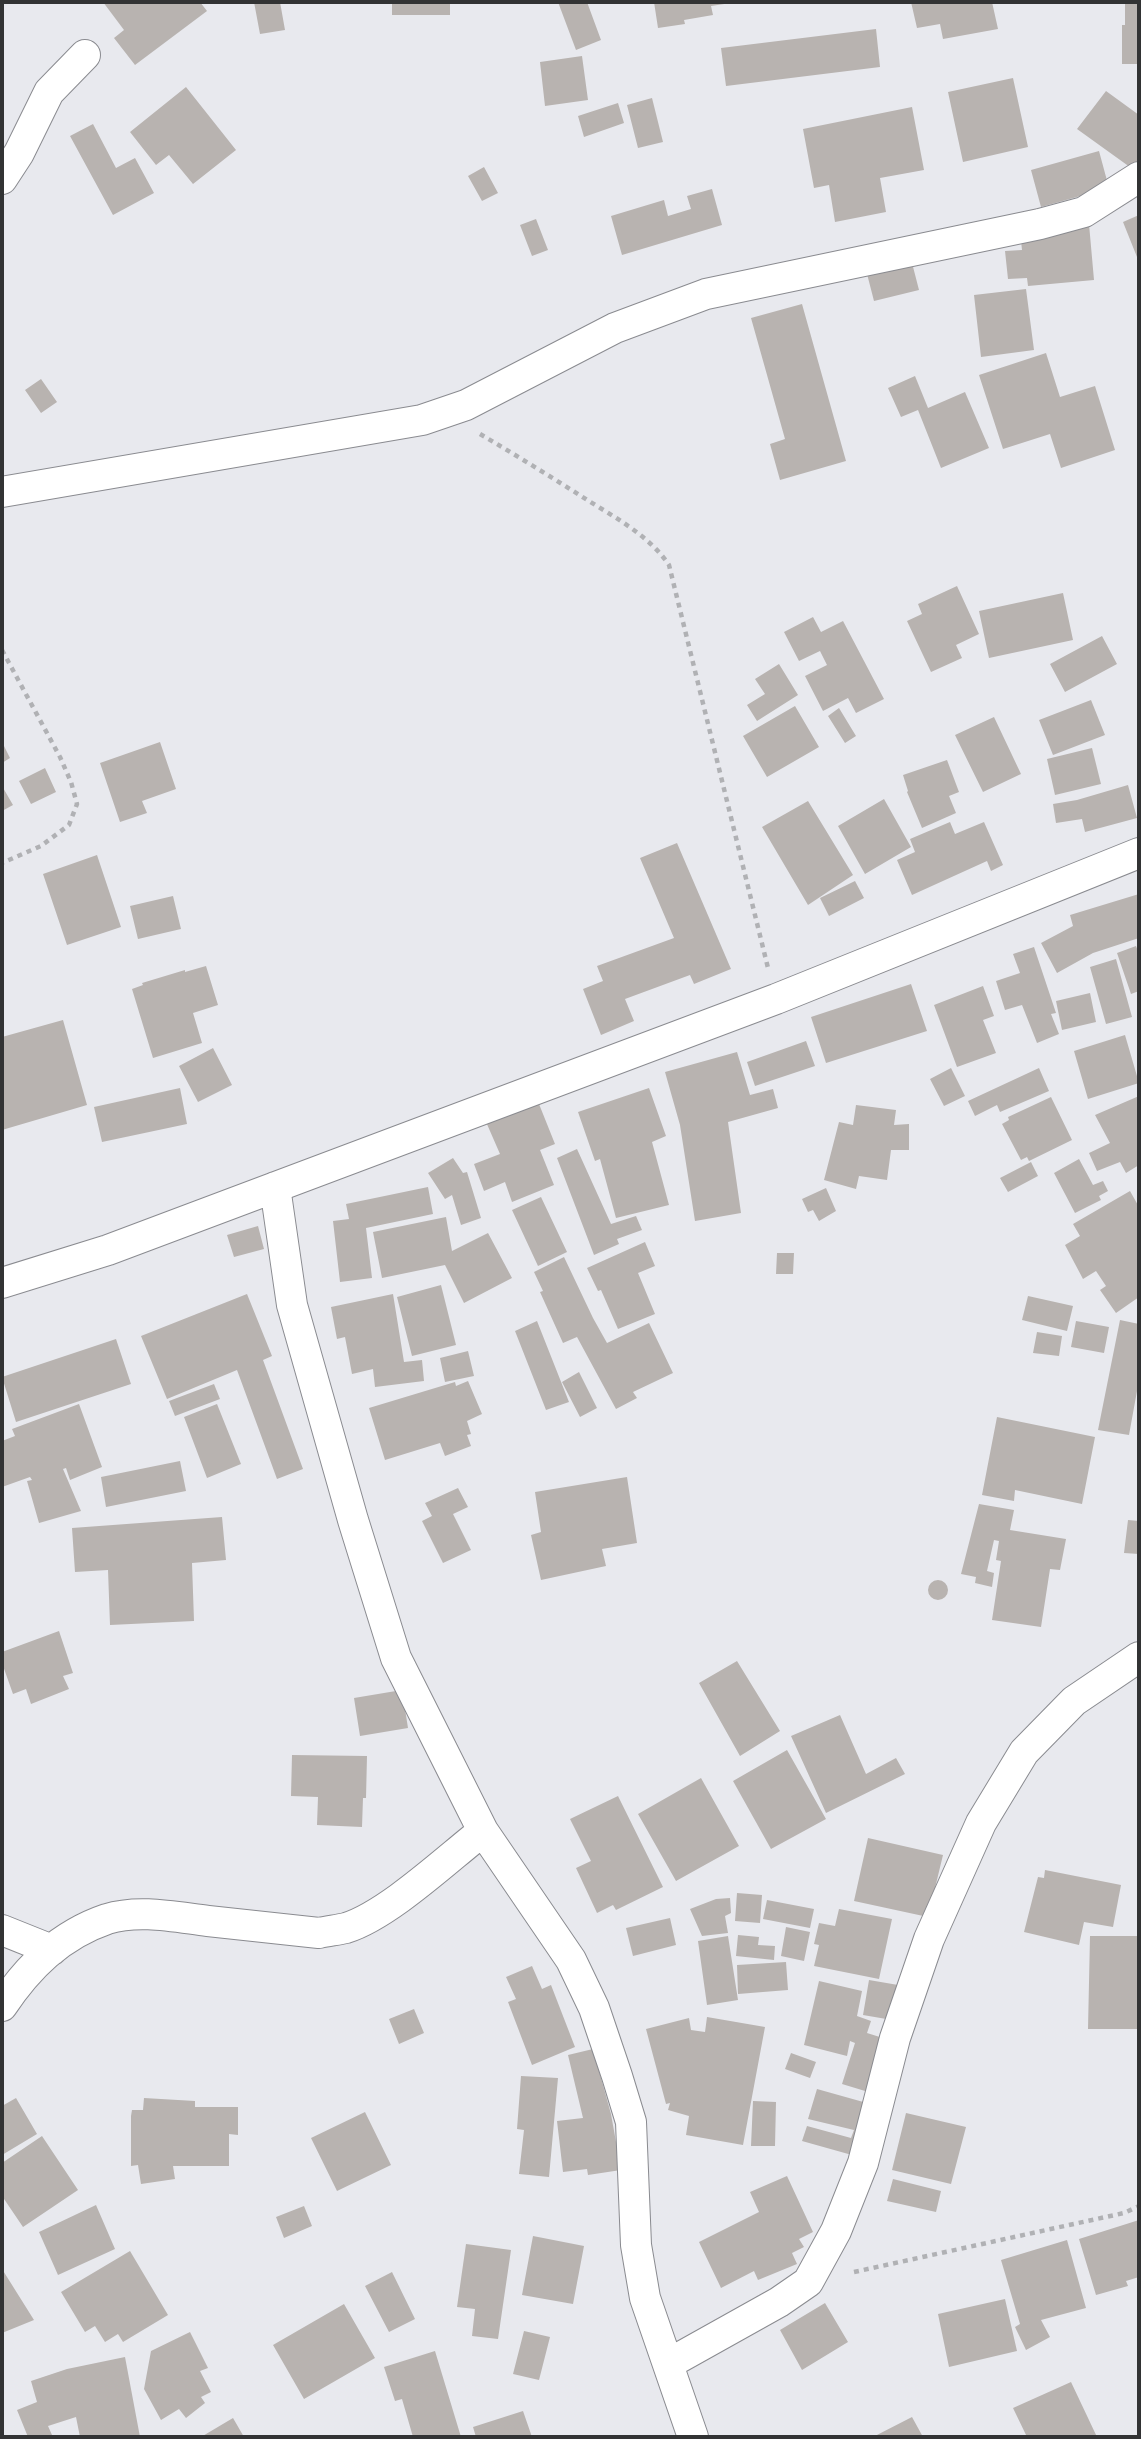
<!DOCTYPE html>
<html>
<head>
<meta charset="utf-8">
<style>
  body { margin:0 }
  #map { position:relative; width:1141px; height:2439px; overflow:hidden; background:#e8e9ee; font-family:"Golos Text",sans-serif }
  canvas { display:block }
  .frame { position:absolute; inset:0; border:4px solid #323334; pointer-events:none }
</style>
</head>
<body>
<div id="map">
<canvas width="1141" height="2439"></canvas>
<div class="frame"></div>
</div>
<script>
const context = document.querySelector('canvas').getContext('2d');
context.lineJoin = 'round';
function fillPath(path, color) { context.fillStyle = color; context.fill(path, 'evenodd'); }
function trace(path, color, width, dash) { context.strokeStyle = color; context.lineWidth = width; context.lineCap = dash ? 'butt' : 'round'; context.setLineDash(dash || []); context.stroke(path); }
fillPath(new Path2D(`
  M103,2H200L207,11L135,65L114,38L124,30Z
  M254,2H280L285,30L260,34Z
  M392,2H450V15H392Z
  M558,2H587L601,40L576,50Z
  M654,2H731V3L711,6L713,15L684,20L685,24L658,28Z
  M911,2H992L998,29L943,39L940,24L917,28Z
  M1125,2H1139V64H1122V25H1125Z
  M876,29L880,67L726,86L721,48Z
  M582,56L588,100L545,106L540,62Z
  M1013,78L1028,147L963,162L948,92Z
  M186,87L236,150L193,184L169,155L156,165L130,132Z
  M1106,91L1139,115V163L1134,170L1077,129Z
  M652,98L663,142L638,148L627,105Z
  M618,103L624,123L584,137L578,116Z
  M912,107L924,170L880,178L886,212L835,222L829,185L814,188L803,129Z
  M93,124L116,168L135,158L154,193L113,215L70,136Z
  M1099,151L1109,188L1041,207L1031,170Z
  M484,167L498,193L482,201L468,176Z
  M712,189L722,225L622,255L611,216L664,200L668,216L691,209L687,196Z
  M1139,215V262L1123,222Z
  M536,219L548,250L532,256L520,225Z
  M1089,224L1094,280L1028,286L1027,278L1008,279L1005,251L1022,250L1020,231Z
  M911,259L919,290L874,301L866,270Z
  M1026,289L1034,350L981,357L974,295Z
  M802,304L846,461L780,480L770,444L785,439L751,318Z
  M1046,353L1060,397L1095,386L1115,450L1061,468L1050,434L1003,449L979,375Z
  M915,376L928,408L965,392L989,448L941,468L918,410L901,417L888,388Z
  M41,379L57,402L41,413L25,390Z
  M957,586L979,634L956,645L962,658L931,672L907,621L922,614L918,604Z
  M1063,593L1073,640L989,658L979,611Z
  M813,617L821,632L843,621L884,699L856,713L848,698L823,711L805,676L827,665L820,651L799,661L784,632Z
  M1102,636L1117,664L1065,692L1050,664Z
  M779,664L798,695L757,721L747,705L765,694L755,679Z
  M1091,700L1105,735L1053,755L1039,720Z
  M795,706L819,747L767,777L743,736Z
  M839,708L856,736L845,743L828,716Z
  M994,717L1021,774L983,792L955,735Z
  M2,742L10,758L2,763Z
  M160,742L176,789L142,801L147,813L120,822L100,763Z
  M1092,748L1101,784L1055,795L1047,759Z
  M947,760L959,792L949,796L956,813L922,828L907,792L908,791L903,775Z
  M45,768L56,792L31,804L19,781Z
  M1128,785L1137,818L1085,832L1082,819L1056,823L1053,804L1077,800Z
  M2,786L13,805L2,811Z
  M884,799L911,847L865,874L838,826Z
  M808,801L853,875L808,905L762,827Z
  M950,822L955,834L984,822L1003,865L991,871L987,861L912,895L897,860L915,852L910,839Z
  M677,843L731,969L694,984L690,975L625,999L634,1021L601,1035L583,989L603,981L597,966L674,938L640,858Z
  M97,855L121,927L67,945L43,874Z
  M855,881L864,898L829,916L820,898Z
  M1139,894V938L1093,953L1057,973L1041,943L1073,926L1070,915Z
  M173,896L181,929L138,939L130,906Z
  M1136,946L1139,954V991L1131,994L1117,953Z
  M1034,947L1056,1013L1051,1014L1059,1034L1037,1043L1022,1005L1005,1010L996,981L1020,973L1013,954Z
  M1116,959L1132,1017L1106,1024L1090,967Z
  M206,966L218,1005L193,1013L202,1043L153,1058L132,989L143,985L142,983L185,970V972Z
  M911,984L927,1031L826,1063L811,1017Z
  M983,986L994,1016L983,1020L996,1053L957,1067L934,1005Z
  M1090,993L1096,1022L1062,1030L1056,1001Z
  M63,1020L87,1105L2,1130V1037Z
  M1125,1035L1139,1083L1088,1099L1074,1051Z
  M806,1041L815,1066L755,1086L747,1062Z
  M213,1048L232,1085L198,1102L179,1066Z
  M737,1052L750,1095L773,1089L778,1108L728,1122L741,1213L695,1221L680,1125L665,1072Z
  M951,1068L965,1096L944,1106L930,1079Z
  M1039,1068L1049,1091L1000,1112L997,1105L975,1116L968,1101Z
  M180,1088L187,1124L102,1142L94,1107Z
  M649,1088L666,1136L652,1142L669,1205L616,1218L600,1159L595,1161L578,1112Z
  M535,1094L555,1144L540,1150L554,1185L512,1202L505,1182L484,1191L474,1164L500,1154L483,1115Z
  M1139,1096V1165L1126,1173L1120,1162L1097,1171L1089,1153L1110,1143L1095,1115Z
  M1051,1097L1072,1140L1029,1161L1027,1157L1021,1160L1002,1124L1009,1120L1008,1117Z
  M856,1105L896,1110L894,1125L909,1124V1150H891L887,1180L859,1176L856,1189L824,1180L839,1122L853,1125Z
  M577,1149L611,1224L636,1216L642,1230L617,1239L619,1244L594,1255L557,1158Z
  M453,1158L463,1173L467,1172L481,1218L461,1225L452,1195L445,1199L428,1173Z
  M1079,1159L1093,1185L1103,1181L1108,1191L1099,1196L1101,1200L1075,1213L1054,1173Z
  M1031,1162L1038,1176L1008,1192L1000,1178Z
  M428,1187L433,1214L366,1228L372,1278L340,1282L333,1221L349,1219L346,1204Z
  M826,1188L836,1211L819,1221L813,1210L808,1212L802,1199Z
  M1130,1191L1139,1207V1297L1116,1313L1100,1290L1106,1286L1096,1271L1083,1279L1065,1245L1080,1236L1073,1224Z
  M541,1197L567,1252L538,1266L512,1210Z
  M446,1217L452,1251L488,1233L512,1278L464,1303L445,1265L382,1278L373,1232Z
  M258,1226L264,1249L234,1257L227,1235Z
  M645,1242L655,1266L638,1273L655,1314L618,1329L601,1290L598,1291L587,1268Z
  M777,1253H794L793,1274H776Z
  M564,1257L593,1318L607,1343L649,1323L673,1373L633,1392L637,1398L616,1409L577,1337L563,1343L540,1292L543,1291L534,1272Z
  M441,1285L456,1345L412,1356L397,1297Z
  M247,1294L272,1356L263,1360L303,1469L277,1479L237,1370L167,1399L141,1336Z
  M393,1294L404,1362L422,1360L424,1381L375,1387L373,1369L352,1374L345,1337L337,1339L331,1307Z
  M1028,1296L1073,1306L1067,1331L1022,1320Z
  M1120,1320L1139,1324V1391H1137L1129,1435L1098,1430Z
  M537,1321L569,1402L546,1410L515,1331Z
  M1076,1321L1109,1327L1104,1353L1071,1347Z
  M1037,1332L1062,1336L1059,1356L1033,1353Z
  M116,1339L131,1384L16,1422L2,1377Z
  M468,1351L474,1376L445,1382L440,1358Z
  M579,1372L597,1408L580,1417L562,1382Z
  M468,1381L482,1414L467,1421L471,1434L467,1435L471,1446L445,1456L440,1443L385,1460L369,1408L455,1382L456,1386Z
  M214,1384L220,1399L175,1416L169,1401Z
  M79,1404L102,1467L70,1480L66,1468L63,1469L81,1511L39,1523L27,1481L32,1480L30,1477L2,1487V1441L15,1436L12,1429Z
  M217,1404L241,1464L207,1478L184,1417Z
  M997,1417L1095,1437L1082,1504L1015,1490L1014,1501L982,1495Z
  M180,1461L186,1491L106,1507L101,1477Z
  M627,1477L637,1543L602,1549L606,1566L541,1580L531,1535L541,1532L535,1492Z
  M458,1488L468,1507L453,1514L471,1550L443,1563L422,1521L432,1516L425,1503Z
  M979,1504L1014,1510L1010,1530L1066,1539L1060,1570L1050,1569L1041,1627L992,1620L1001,1561L996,1560L999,1541L994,1540L987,1571L994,1573L992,1587L975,1583L976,1577L961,1574Z
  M222,1517L226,1560L192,1563L194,1621L110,1625L108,1570L75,1572L72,1528Z
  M1128,1520L1139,1521V1554L1124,1553Z
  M928 1590a10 10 0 1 1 20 0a10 10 0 1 1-20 0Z
  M59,1631L73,1673L63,1676L69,1689L31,1704L26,1689L13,1694L2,1663V1652Z
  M737,1661L780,1731L740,1756L699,1683Z
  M402,1690L408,1728L360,1736L354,1698Z
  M840,1715L866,1774L896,1758L905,1774L826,1813L791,1736Z
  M787,1750L826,1819L771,1849L733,1781Z
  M292,1755L367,1756L366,1798H363L362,1827L317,1825L318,1797L291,1796Z
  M701,1778L739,1846L676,1881L638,1814Z
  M618,1796L663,1887L616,1910L613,1905L597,1913L576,1868L591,1861L570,1819Z
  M868,1838L943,1855L928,1917L854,1901Z
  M1045,1870L1121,1885L1113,1927L1084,1922L1079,1945L1024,1932L1038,1877L1044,1878Z
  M737,1893L762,1895L760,1923L735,1921Z
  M730,1898L731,1913L725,1916L728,1933L702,1936L690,1909L716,1899Z
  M767,1900L814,1909L810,1928L763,1919Z
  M839,1909L892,1919L879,1979L814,1966L819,1945L814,1944L819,1923L835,1926Z
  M670,1918L676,1945L633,1956L626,1928Z
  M786,1927L810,1932L804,1961L781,1956Z
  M738,1935L759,1937L758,1945L775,1946L774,1960L736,1956Z
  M728,1936L738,2000L707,2005L698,1941Z
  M1090,1936H1139V2029H1088Z
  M786,1962L788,1990L738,1994L737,1965Z
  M532,1966L542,1989L551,1985L575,2047L532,2065L508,2002L516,1999L506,1977Z
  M869,1980L904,1986L898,2021L863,2015Z
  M819,1981L862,1991L857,2016L871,2021L867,2033L883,2038L875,2094L842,2084L855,2043L850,2041L847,2056L804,2045Z
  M414,2009L424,2033L399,2044L389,2019Z
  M707,2017L765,2027L743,2145L686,2135L689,2116L668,2110L670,2103L666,2104L646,2029L689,2018L691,2030L705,2032Z
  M593,2049L611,2114L621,2170L588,2175L587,2169L563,2172L557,2121L583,2118L568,2055Z
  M791,2053L816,2062L810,2078L785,2069Z
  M521,2076L558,2078L549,2177L519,2174L524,2130L517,2129Z
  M817,2089L874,2105L859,2157L802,2141L807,2126L851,2138L854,2130L808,2119Z
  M16,2098L37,2134L2,2155V2106Z
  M144,2098L195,2101V2107H238V2135L229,2134V2166H173L175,2179L141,2184L138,2165L131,2166V2116L132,2110H143Z
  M753,2101L776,2102L775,2146H751Z
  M365,2112L391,2165L337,2191L311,2138Z
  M906,2113L966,2127L951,2184L892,2170Z
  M42,2136L78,2190L23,2227L2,2196V2163Z
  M787,2176L813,2232L799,2239L804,2247L792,2253L797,2264L758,2280L754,2271L721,2288L699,2242L759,2212L750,2192Z
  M893,2179L941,2191L936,2212L887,2201Z
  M96,2205L115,2249L58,2275L39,2232Z
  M304,2206L312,2226L284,2238L276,2217Z
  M1139,2220V2277L1126,2281L1128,2286L1096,2295L1079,2239Z
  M533,2236L584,2246L573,2304L522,2295Z
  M1067,2240L1086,2308L1041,2320L1050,2337L1026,2350L1015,2327L1020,2324L1001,2260Z
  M466,2244L511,2250L498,2339L472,2336L475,2309L457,2307Z
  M130,2251L168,2315L123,2342L118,2334L105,2342L95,2326L85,2332L61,2292Z
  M2,2269L34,2320L2,2333Z
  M392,2272L415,2319L389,2332L365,2286Z
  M1005,2299L1017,2351L949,2367L938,2314Z
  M825,2303L848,2342L802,2370L780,2330Z
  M344,2304L375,2358L304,2399L273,2345Z
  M524,2331L550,2337L539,2380L513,2374Z
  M190,2332L208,2368L200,2371L211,2392L201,2397L205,2403L186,2418L179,2409L161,2420L144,2389L151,2351Z
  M435,2351L461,2437H413L402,2399L395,2401L384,2367Z
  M125,2357L140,2437H80L76,2417L48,2426L52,2435L47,2437H28L17,2410L37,2402L31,2381L67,2369Z
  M1071,2382L1097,2437H1027L1013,2408Z
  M523,2411L532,2437H476L473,2427Z
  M912,2417L923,2437H873Z
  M233,2418L244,2437H201Z`), '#b8b3b0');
const minor = new Path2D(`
  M2,179L19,153L49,92L85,55
  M2,492L422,420L466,405L615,328L706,294L1040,224L1084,212L1139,177
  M275,1187L292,1305L353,1520L396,1658L483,1831L571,1960L594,2008L617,2076L631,2122L636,2245L645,2298L693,2437
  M2,1283L108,1250L776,999L1139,853
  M2,1930L52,1950
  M2,2006C28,1967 60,1935 107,1919C139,1909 175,1917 208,1921C245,1925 282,1929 319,1933C328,1931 337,1930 346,1928C388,1915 447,1859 483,1831
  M668,2364L779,2302L808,2282L836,2231L863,2163L895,2038L929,1939L981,1823L1024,1752L1074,1701L1139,1657`);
trace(minor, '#8a8b90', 32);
trace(new Path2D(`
  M480,434C514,454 548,475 581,496C612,516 648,534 669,565L768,968
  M2,650L60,757L71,782L77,804L69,825L41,846L2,863
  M854,2272L1124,2213L1139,2206`), '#b0b1b4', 4.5, [5, 5]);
trace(minor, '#fff', 30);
</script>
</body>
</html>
